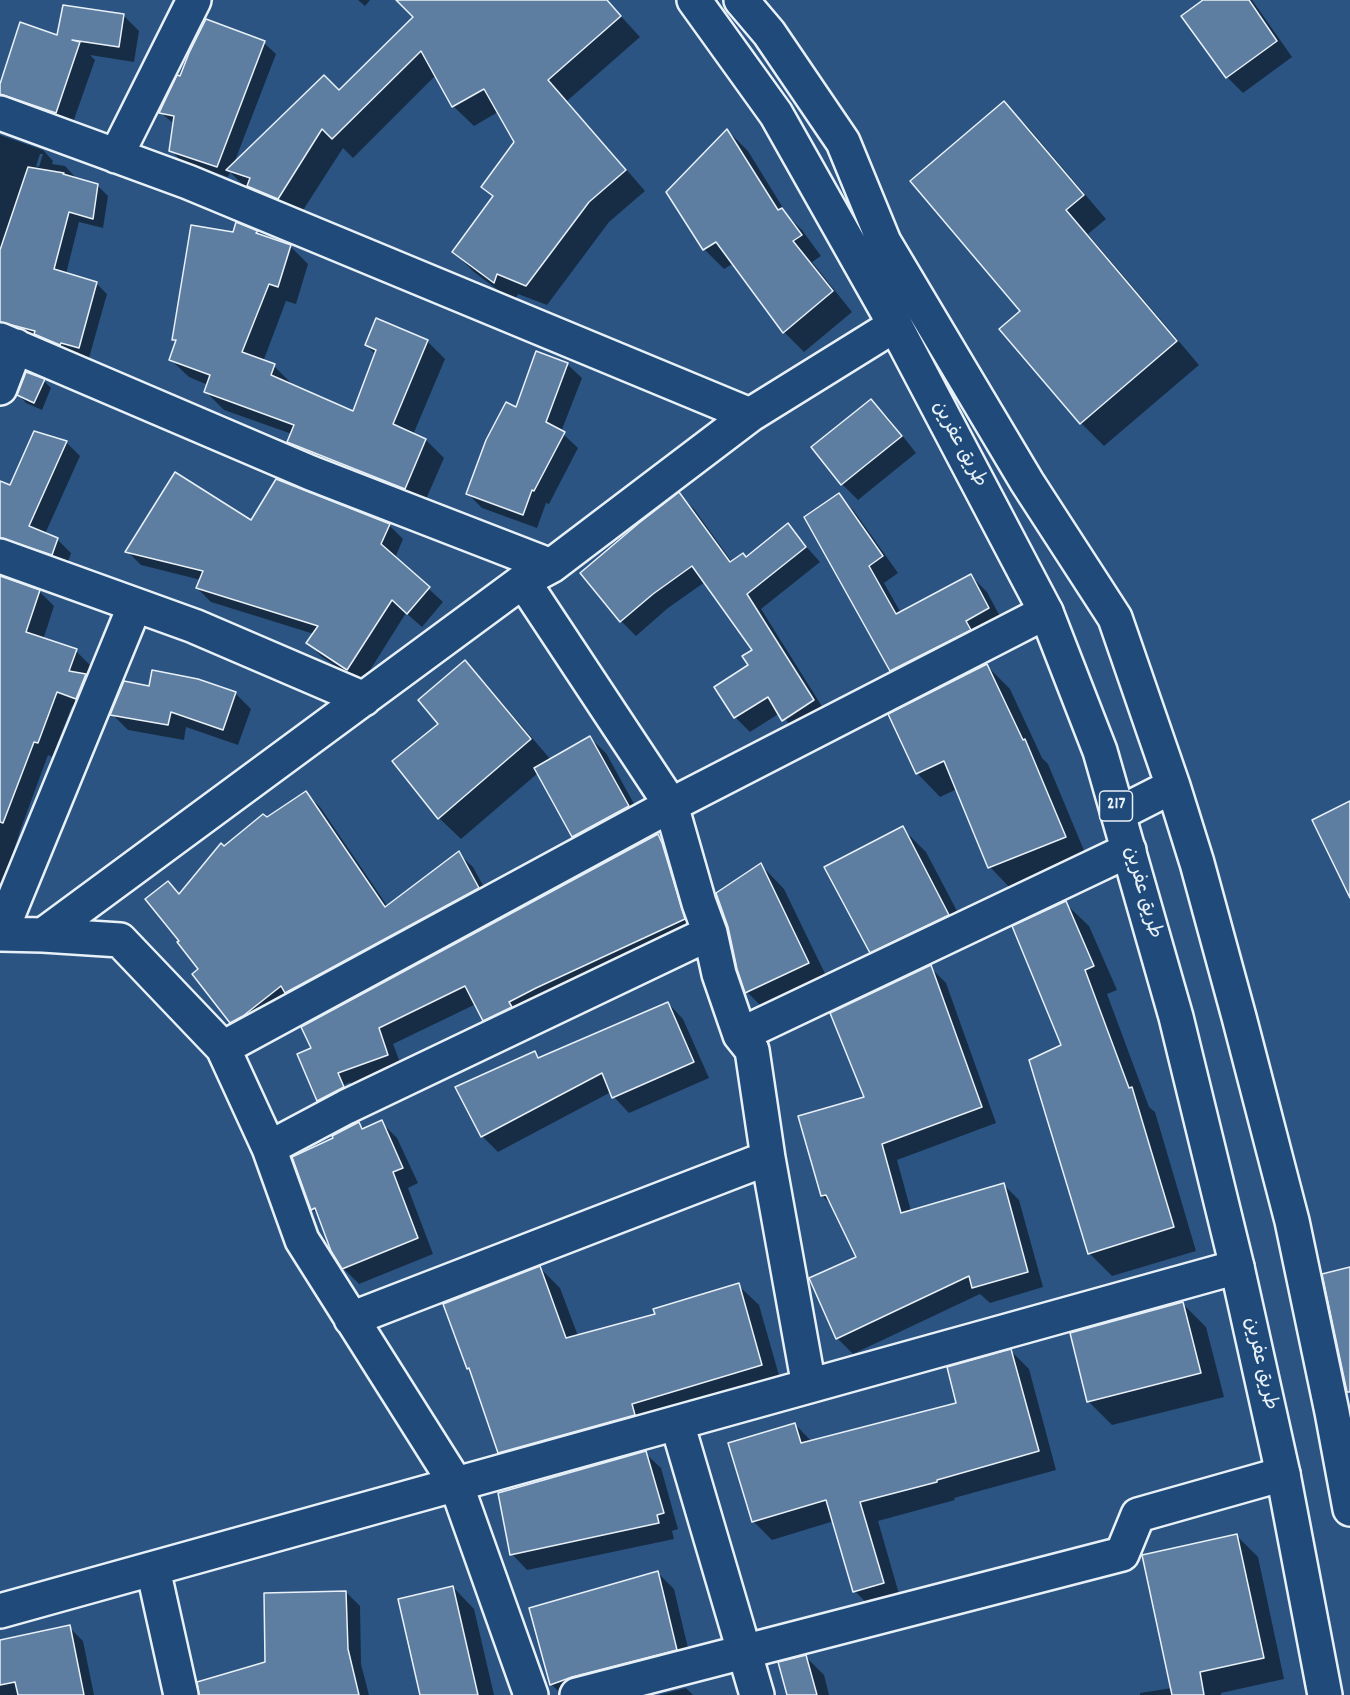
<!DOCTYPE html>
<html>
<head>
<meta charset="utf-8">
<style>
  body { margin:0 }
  canvas { display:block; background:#2b5482 }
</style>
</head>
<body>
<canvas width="1350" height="1695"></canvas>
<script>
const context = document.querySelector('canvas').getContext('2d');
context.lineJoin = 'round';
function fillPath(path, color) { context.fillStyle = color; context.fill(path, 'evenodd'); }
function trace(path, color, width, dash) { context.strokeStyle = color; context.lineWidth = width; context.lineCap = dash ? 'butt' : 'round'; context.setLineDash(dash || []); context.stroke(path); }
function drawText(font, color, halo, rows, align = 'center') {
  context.font = font + ' Dekko,"Playpen Sans Arabic",sans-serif'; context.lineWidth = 4.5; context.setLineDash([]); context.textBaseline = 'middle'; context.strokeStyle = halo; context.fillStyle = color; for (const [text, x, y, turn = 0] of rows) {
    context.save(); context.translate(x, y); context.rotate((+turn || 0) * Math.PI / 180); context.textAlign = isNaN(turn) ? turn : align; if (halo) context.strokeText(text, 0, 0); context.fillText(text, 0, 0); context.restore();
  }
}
fillPath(new Path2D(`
  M358,0H370L365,6Z
  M398,0H606L640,37L567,101L645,191L609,222L547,305L518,294L514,302L474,272L454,252L494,198L483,186L516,142L498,112L474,126L453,106L436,75L353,158L343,148L298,218L248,190L230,172L228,177L182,162L171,150L174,124L160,112L181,78L206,21L264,43L276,54L233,166L339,92L415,17Z
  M1206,0H1252L1292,57L1243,93L1227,77Z
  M123,15L139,31L134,62L90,55L95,60L71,128L14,110L0,96V89L59,37Z
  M1004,103L1027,126L1106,219L1088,234L1199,365L1104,446L1081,423L1022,311Z
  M728,131L748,151L788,216L802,230L821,256L812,262L852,312L804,352L784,332L734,263L724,269L704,249Z
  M0,135L43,150L53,161L52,164L65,166L75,177V179L97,185L108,196L103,228L79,222L66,274L96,283L107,294L89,358L46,344L42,340L19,333L0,332ZM40,154H43L39,167L36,166Z
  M237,224L257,232L261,237L290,246L308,264L296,304L286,301L263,362L274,366L292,384L291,386L354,413L376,355L366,345L427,341L445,359L413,435L426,440L444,458L423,506L307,460L289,442L292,434L224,410L206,392L208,385L189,377L171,360L177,342L174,339L234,234Z
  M567,364L582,378L561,432L578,448L549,504L546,503L537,528L482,508L468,494L517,409Z
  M44,381L51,388L42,410L26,403L19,395Z
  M871,401L887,416L916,453L858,500L842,484Z
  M35,433L67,443L80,456L45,534L57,539L71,553L66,568L0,553V483L11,487Z
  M679,494L694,509L732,562L746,558L787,525L820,562L761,609L828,716L799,735L780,713L750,732L735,717L754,650L705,582L668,608L636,636L621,621Z
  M839,495L854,511L898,573L884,583L901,613L971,576L987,592L1004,624L907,686L891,670Z
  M251,522L389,525L403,539L395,558L443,602L422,627L406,613L362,683L322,657L308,643L314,634L211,602L197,588L201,580L141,565L127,551Z
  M0,578L40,592L54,606L43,640L76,651L90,665L87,676L100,690L91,712L72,706L52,757L48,755L20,831L0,893Z
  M465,662L486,684L551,760L590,738L606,753L644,822L589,852L573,836L538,773L461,839L439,818L440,724Z
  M986,665L1010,689L1042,758L1048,764L1088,860L1013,891L990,867L957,789L940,797L917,773Z
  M150,688L235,693L251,709L238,745L186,727L184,740L128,730L112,714Z
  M306,793L320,807L388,907L458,853L473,867L492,902L246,1036L232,1022L181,941L168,883L180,894L223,847Z
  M902,828L926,852L967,930L894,975L871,952Z
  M657,835L673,851L699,934L499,1035L484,1020L476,1004L393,1044L403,1070L334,1116L318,1100L299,1055L313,1049ZM350,1082L351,1085L323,1100V1096Z
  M761,865L784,889L831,986L770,1015L747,992Z
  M1065,903L1089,926L1117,990L1107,994L1149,1107L1155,1112L1196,1251L1112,1276L1089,1253L1063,1046Z
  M930,967L946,983L996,1123L897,1160L911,1211L1003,1184L1019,1200L1043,1287L990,1303L980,1294L853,1354L837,1338L858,1257L834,1207L822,1196L866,1098Z
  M668,1003L683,1019L709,1078L629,1113L614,1097L611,1092L498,1152L482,1136L534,1052L541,1059Z
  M381,1122L397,1138L418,1183L408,1188L433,1254L359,1284L343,1268L319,1216L312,1209L335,1138L359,1123L365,1130Z
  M540,1268L560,1288L578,1336L657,1316L738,1285L759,1305L782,1386L519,1473L499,1452L472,1372L468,1368Z
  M1182,1303L1206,1327L1224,1397L1112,1425L1089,1402L1072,1334Z
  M1011,1351L1029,1369L1056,1470L954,1498L955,1500L878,1521L901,1601L873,1610L855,1591L834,1521L772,1540L754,1522L730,1444L795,1424L812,1442L958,1404Z
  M645,1453L661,1468L678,1529L672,1531L674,1539L527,1570L512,1554Z
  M1237,1536L1258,1557L1284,1679L1221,1693V1695H1140V1693L1172,1688Z
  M658,1573L674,1589L692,1665L562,1695L551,1684Z
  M453,1587L474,1609L494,1695H421Z
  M346,1592L360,1606L361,1664L369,1695H326Z
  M69,1627L83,1641L94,1695H0V1659Z
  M806,1657L824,1675L829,1695H788Z
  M686,1688L693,1695H658Z`), '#0007');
const building = new Path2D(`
  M396,0H607L621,16L548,80L626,170L589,202L526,286L497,274L494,283L452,252L493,196L481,187L514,142L484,89L452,107L421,51L332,139L322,129L278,199L247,186L250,178L226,170L324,75L339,90L413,17Z
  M1203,0H1249L1277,41L1226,78L1181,16Z
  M63,5L124,14L119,47L72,40L80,42L56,113L0,94V84L20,22L57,35Z
  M206,19L265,41L217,167L169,151L174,116L159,113L177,75L180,76L189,53Z
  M1004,101L1084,195L1066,210L1177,341L1080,424L999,329L1020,311L910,181Z
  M727,129L778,210L782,208L802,235L793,241L833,291L783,333L716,242L703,250L666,192Z
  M28,167L64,173L63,174L98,184L93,219L69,212L54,269L97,282L79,348L61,343L60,345L34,334L35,331L0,322V250Z
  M236,222L258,231L256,233L291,245L278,287L269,284L242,352L275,364L271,375L353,411L376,350L365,345L376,318L428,340L393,424L426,439L405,489L287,442L294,425L204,392L210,375L169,360L176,340H172L191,225L233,232Z
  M536,351L568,363L546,422L565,432L534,491L532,490L523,515L466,494L486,440L506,402L516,407Z
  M26,372L45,379L34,403L17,395Z
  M871,399L902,436L841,485L811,447Z
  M34,431L67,441L29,526L58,538L52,555L0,538V481L10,485Z
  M175,472L251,520L276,479L390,524L381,544L430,587L407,614L392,600L347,670L306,643L318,626L196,588L203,571L125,552Z
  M679,492L730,562L743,553L746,557L788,523L806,547L747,594L814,700L782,721L768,697L734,718L714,687L748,665L742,656L752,650L692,566L653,594L620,622L580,573L639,523Z
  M839,493L883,556L869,566L896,614L971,574L989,608L966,621L971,630L890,671L804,517Z
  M0,576L40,590L26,632L77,649L69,671L86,674L76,699L57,692L38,743L34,742L3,823L0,822Z
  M465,660L531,739L438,819L392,761L438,724L418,700Z
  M987,664L1023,740L1025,739L1066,837L988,868L944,761L916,774L888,714Z
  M152,670L198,679L236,692L223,730L171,712L168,725L110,715L124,681L149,686Z
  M590,736L629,806L572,837L534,768Z
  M306,791L385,907L459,851L479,888L285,993L281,986L243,1016L230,1023L192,974L198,969L177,942L179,941L145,899L168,881L179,894L221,843L224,846L263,814L267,817Z
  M1350,801V898L1312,820Z
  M903,826L949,915L870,953L824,867Z
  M658,834L662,843L685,919L536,988L509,1002L512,1007L483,1021L465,986L379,1028L388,1055L338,1073L344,1087L317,1101L297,1054L311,1048L301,1027Z
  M761,863L809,963L745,993L737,969L728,927L716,893Z
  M1066,901L1094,966L1085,970L1129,1088L1132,1087L1174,1227L1088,1254L1029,1060L1061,1045L1012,926Z
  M931,965L982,1107L882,1144L901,1213L1004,1183L1028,1272L972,1288L969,1276L836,1339L809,1278L856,1257L826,1195L821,1196L798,1116L864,1097L830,1013Z
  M668,1002L694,1062L612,1098L602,1073L481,1137L455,1087L535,1051L538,1058Z
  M382,1120L403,1168L393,1172L418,1238L342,1269L331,1251L315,1208L311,1210L292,1157L333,1138L332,1136L359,1122L362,1129Z
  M540,1266L566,1338L655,1314L653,1309L739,1283L762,1365L632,1404L635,1415L498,1453L469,1368L467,1369L443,1304Z
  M1350,1267V1392H1347L1322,1274Z
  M1183,1302L1201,1373L1087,1402L1070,1333Z
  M1011,1349L1039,1451L937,1480V1482L860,1502L884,1583L853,1592L826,1500L752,1522L728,1443L795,1423L801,1443L956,1403L947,1367Z
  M646,1451L664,1513L657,1515L659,1523L510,1555L498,1493Z
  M1237,1534L1264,1658L1200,1672L1204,1695H1172L1142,1555Z
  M658,1571L677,1650L572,1677L550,1685L529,1608Z
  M453,1586L478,1695H420L398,1599Z
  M346,1591L348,1649L359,1695H199L197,1682L265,1662L264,1593Z
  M70,1625L84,1695H18L15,1682L0,1685V1640Z
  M806,1655L817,1695H787L778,1662Z`);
fillPath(building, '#5d7da1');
trace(building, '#e8f1f8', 1.5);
const street = new Path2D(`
  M0,113L188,182L750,415
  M116,156L194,0
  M0,340L311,473L551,566
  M0,388L16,346
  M0,556L194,626L364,699
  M0,934L43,935L120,940L223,1048L269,1148L302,1240L456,1484L531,1695
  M0,934L135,605
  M43,935L523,581L551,566L750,415L895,325
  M740,1035L1129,850
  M223,1048L671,805L1046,612
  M269,1148L346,1107L710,933
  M768,1158L809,1386
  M351,1319L768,1158L752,1050L740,1035L719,974L710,933L699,903L671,805L523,581
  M677,1423L757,1695
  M153,1569L181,1695
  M0,1611L1237,1267
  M577,1695L1122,1554L1138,1515L1283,1474`);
const primary = new Path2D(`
  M694,0L776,114L895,325L1046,612L1100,751L1176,1017L1237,1267L1283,1474L1325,1695
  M741,0L769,33L843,142L884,242L1027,482L1115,618L1173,786L1197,863L1239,1017L1292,1221L1332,1412L1350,1509
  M1118,814L1173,786`);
trace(street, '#e8f1f8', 38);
trace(primary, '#e8f1f8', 38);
trace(street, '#1f4a7a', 33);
trace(primary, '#1f4a7a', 33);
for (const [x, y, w] of [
  [1116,806,33]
]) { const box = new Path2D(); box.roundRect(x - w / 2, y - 15, w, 30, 4.5); context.fillStyle = '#1f4a7a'; context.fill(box); trace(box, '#e8f1f8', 1.5); }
drawText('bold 18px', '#e8f1f8', null, [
  ["217",1116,806]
]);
drawText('20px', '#e8f1f8', '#1f4a7a', [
  ["طريق عفرين",958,445,62],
  ["طريق عفرين",1141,893,74],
  ["طريق عفرين",1259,1364,77]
]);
</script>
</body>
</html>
